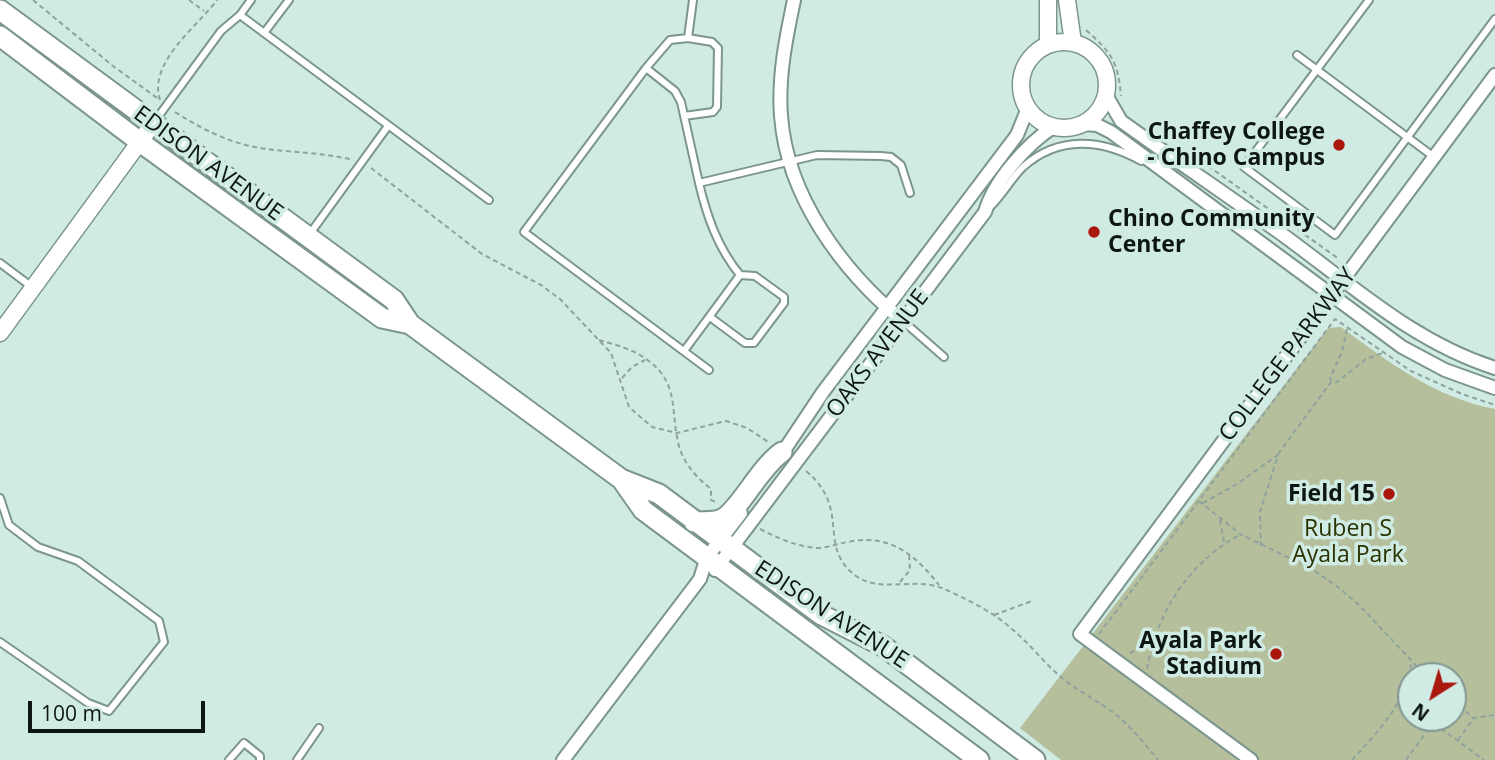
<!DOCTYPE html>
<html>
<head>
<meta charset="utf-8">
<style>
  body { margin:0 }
  #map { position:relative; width:1495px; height:760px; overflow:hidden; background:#d0ebe4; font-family:"Open Sans",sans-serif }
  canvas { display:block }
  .north { position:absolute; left:1397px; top:662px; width:70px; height:70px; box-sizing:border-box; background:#d0ebe4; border:2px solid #829691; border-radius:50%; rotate:217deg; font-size:19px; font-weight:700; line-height:28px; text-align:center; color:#0d1614 }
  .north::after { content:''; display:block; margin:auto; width:24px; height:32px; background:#a9170d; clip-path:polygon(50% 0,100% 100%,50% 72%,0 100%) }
  .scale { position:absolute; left:28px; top:701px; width:177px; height:32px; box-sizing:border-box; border:4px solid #0d1614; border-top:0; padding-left:9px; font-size:21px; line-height:24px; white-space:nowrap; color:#0d1614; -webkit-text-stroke:5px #d0ebe4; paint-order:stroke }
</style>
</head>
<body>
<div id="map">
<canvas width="1495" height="760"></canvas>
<div class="north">N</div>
<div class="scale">100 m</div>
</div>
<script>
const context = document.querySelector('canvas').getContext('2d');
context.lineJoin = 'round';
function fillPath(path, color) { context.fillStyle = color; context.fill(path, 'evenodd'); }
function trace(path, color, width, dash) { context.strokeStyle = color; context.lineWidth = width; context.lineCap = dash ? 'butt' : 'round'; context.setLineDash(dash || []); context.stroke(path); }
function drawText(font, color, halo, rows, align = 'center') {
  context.font = font + ' "Open Sans",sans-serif'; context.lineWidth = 7; context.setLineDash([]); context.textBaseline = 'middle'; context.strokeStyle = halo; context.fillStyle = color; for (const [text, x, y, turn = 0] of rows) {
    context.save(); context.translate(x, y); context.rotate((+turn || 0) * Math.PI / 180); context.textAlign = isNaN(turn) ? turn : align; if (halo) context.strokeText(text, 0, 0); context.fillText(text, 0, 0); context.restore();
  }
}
fillPath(new Path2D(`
  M1341,327C1388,362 1436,398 1495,409V760H1061L1020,728L1328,328ZM1411,676H1453V718H1411Z`), '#b6bf9b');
const service = new Path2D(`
  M1369,0L1244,167L1335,235L1495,19
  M240,15L489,200
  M264,33L289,0
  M1297,55L1434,157
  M646,68L670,40L688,38L693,0
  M684,116L713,112L717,107L718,48L712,42L688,38
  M155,121L221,31L240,15L251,0
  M991,206C1003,194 1011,179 1023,167C1059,135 1102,139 1141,161
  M309,235L388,126
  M0,263L32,287
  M710,317L745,343H754L784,303V297L755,276L740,275
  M903,321L944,357
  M684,351L740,275C718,248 707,217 699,183
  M709,370L524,232L646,68L675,91L681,102L699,183L817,155L881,156L891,157L901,165L910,193
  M0,498L9,525L38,547L78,561L159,621L164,642L109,711L88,703L0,642
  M229,760L244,743L260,756V760
  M297,760L319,728`);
const minor = new Path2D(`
  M794,0C786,38 778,77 781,116C787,197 843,272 903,321
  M1106,95L1121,121C1175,160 1230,197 1283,235C1352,285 1413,342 1495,368
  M1083,124L1097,125L1111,132L1402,347L1445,370L1495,388
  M779,458L823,392L1017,135L1028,108
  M715,570L985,212C994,181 1026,145 1053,127
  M563,760L700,579L707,557L741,513
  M1251,760L1080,634L1495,75`);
const tertiary = new Path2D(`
  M1067,0L1073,43
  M1021 85a43 43 0 1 1 86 0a43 43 0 1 1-86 0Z
  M1048,45V0
  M0,333L152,125`);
const primary = new Path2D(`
  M0,10L394,300L410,324L621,479L659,494L820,614L883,646L1035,760
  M0,36L140,142L382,318L410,324
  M622,480L643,510L979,760
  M694,522C703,521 714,523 722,519C739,511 759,468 782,452`);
trace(service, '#7c958f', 10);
trace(minor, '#7c958f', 16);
trace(tertiary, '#7c958f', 19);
trace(primary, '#7c958f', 23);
trace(new Path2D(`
  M33,0L113,66L160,100
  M189,0L204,11
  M1086,30C1112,53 1118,62 1121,96
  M160,100C148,62 197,27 217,0
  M175,112C202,129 229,143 260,148C291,153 322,152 353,160
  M1194,156L1339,259
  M371,168L482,254L541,285L560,299L611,353L629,407L652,427L677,433L726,421L747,428L770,443
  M1347,329L1342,352L1330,378L1332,382H1337L1366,359L1383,353
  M599,340C613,344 628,348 640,355C682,380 669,409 679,446C684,464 697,478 711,489V500L716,502
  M622,378L632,367L645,360
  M1278,454L1331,382
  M806,471C852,509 816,546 856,576C881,594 916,576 944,589C967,599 993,612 1012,629C1030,644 1044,663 1062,678C1077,690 1094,699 1110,710C1129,724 1143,742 1158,760
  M1199,501L1240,534L1310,568L1338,587L1359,605L1426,676
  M1203,503L1237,484L1278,455L1260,512L1261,546
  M1220,520L1224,542
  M760,529C778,538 795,546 816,548C828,548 840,543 853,541C892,535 916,556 939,585
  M900,582L910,570L909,554
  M994,615L1032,601
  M1099,634L1335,319L1411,371L1462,394L1495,405
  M1130,653L1150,644
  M1147,669C1157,612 1188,564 1239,535
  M1453,700L1473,718
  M1458,740L1474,718L1495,715
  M1352,760C1377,733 1406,703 1411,664
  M1406,760L1427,731L1439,727L1484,760`), '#8ea39e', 2, [5, 3.5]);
trace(service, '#fff', 6);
trace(minor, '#fff', 12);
trace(tertiary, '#fff', 16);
trace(primary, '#fff', 19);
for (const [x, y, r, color] of [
  [1339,145,7,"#a9170d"],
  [1094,232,7,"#a9170d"],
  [1389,494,7,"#a9170d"],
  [1276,654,7,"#a9170d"]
]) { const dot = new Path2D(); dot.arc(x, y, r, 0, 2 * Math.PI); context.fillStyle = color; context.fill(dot); trace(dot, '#d0ebe4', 2.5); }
drawText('bold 23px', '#0d1614', '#d0ebe4', [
  ["Chaffey College",1325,132],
  ["- Chino Campus",1325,158],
  ["Chino Community",1108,219,"left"],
  ["Center",1108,245,"left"],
  ["Field 15",1375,494],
  ["Ayala Park",1262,641],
  ["Stadium",1262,667]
], 'right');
drawText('23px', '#0d1614', '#d0ebe4', [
  ["EDISON AVENUE",208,164,36],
  ["OAKS AVENUE",878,354,-53],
  ["COLLEGE PARKWAY",1288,355,-53],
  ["EDISON AVENUE",831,615,33]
]);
drawText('23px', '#2a3200', '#d0ebe4', [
  ["Ruben S",1348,529],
  ["Ayala Park",1348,555]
]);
</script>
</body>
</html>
